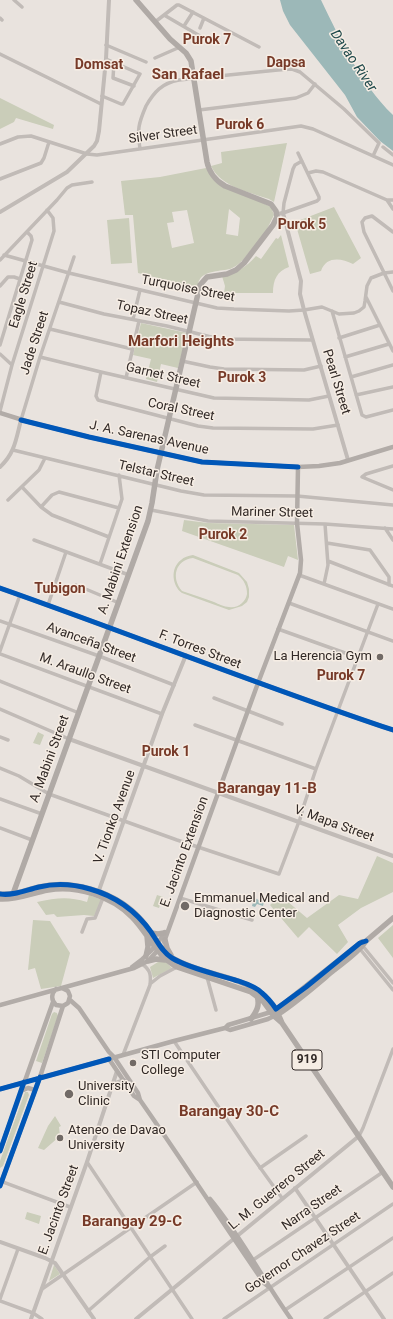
<!DOCTYPE html>
<html>
<head>
<meta charset="utf-8">
<style>
  body { margin:0 }
  canvas { display:block; background:#e9e3de }
</style>
</head>
<body>
<canvas width="393" height="1319"></canvas>
<script>
const context = document.querySelector('canvas').getContext('2d');
context.lineJoin = 'round';
function fillPath(path, color) { context.fillStyle = color; context.fill(path, 'evenodd'); }
function trace(path, color, width, dash) { context.strokeStyle = color; context.lineWidth = width; context.lineCap = dash ? 'butt' : 'round'; context.setLineDash(dash || []); context.stroke(path); }
function drawText(font, color, halo, rows, align = 'center') {
  context.font = font + ' Roboto,sans-serif'; context.lineWidth = 3; context.setLineDash([]); context.textBaseline = 'middle'; context.strokeStyle = halo; context.fillStyle = color; for (const [text, x, y, turn = 0] of rows) {
    context.save(); context.translate(x, y); context.rotate((+turn || 0) * Math.PI / 180); context.textAlign = isNaN(turn) ? turn : align; if (halo) context.strokeText(text, 0, 0); context.fillText(text, 0, 0); context.restore();
  }
}
fillPath(new Path2D(`
  M0,98L54,125L53,129L16,118L14,122L0,129Z
  M287,143L274,202L269,199C249,192 221,187 211,166L222,163L221,152Z
  M206,168L212,178L271,207L274,215L266,231L243,260C239,264 235,267 230,269C221,271 205,271 200,279C198,281 198,285 197,288L138,273L133,215H125L121,181L160,177ZM229,209L240,218L238,236L226,234ZM187,210L194,243L172,248L167,223L174,222L172,212Z
  M334,207L361,258L353,264C341,258 326,256 321,271L310,274L295,222Z
  M129,218L132,263L111,264L107,220Z
  M281,235L289,267C277,271 273,280 273,293H224L225,286L222,276C238,272 245,268 256,256L261,259L276,238L278,239Z
  M141,323L187,333L178,368L161,364L157,382L146,379L151,359L133,355Z
  M184,520L208,523L294,525L298,560L288,556L284,567L182,531Z
  M193,555L239,573L247,582L249,589V597L247,602L242,606L229,610L182,593C172,586 170,568 181,560C184,557 188,556 193,555ZM193,558L238,575C244,580 247,586 247,594C246,602 237,609 229,607C224,607 219,604 214,602C204,598 193,595 182,591C171,578 175,560 193,558Z
  M38,732L44,735L40,745L33,743Z
  M377,856L393,863V892L361,908L338,925L348,942L337,954L309,927L298,938L270,905L281,896L307,918L339,895L358,899Z
  M89,895L102,900L94,916L84,915L57,917L54,914L46,915L37,902C56,898 68,896 87,902Z
  M157,895L163,897L159,908L153,906Z
  M33,920L50,921L70,953L61,986L41,989L35,968L28,970Z
  M393,925V958L378,938Z
  M165,961L172,968L153,978L150,967L158,962Z
  M54,1012L57,1013L58,1016L42,1063L36,1061L52,1014Z
  M25,1092H28L29,1095L3,1166L0,1168V1161Z
  M55,1116L61,1126L59,1127L60,1136L44,1150L38,1148L48,1126Z
  M27,1212L41,1216L39,1224L25,1219Z
  M54,1265L60,1274L49,1281Z`), '#cacdb9');
fillPath(new Path2D(`
  M280,0H321C341,41 360,83 393,115V151L380,141L357,117L345,95L290,25L283,11Z
  M254,898L264,902L263,906L257,904L255,907L252,906Z`), '#9cb8b8');
trace(new Path2D(`
  M300,819L304,805`), '#c4beb9', 3.5, [3.5, 2]);
trace(new Path2D(`
  M14,0L22,7
  M164,15L200,36
  M0,18L2,20
  M155,22L177,5H179L259,47
  M184,26L193,12
  M200,28L204,18
  M106,45L146,62
  M0,54L101,104
  M155,58L180,47
  M114,63L113,78L134,86
  M102,96L121,104H123L140,74L106,59
  M199,110L296,98L308,93L315,84
  M0,144L18,137L31,136L87,154L97,155L301,126L313,129L393,165
  M383,147L393,155
  M140,149C139,142 138,134 139,127C140,120 143,113 146,106C154,92 162,83 179,80L278,70L292,69L300,72L344,109L379,143L373,156
  M298,153L319,197V199L317,201L283,213L284,203L293,169L295,165L302,161
  M308,173L316,171L323,172L387,200H393
  M0,179L41,163L44,158L49,142
  M387,200L393,209
  M393,232L372,216L365,218L362,222L364,232L393,291
  M4,255L69,273L217,308L234,309L289,311L304,310L322,307L339,314L354,313L359,311L364,307L365,301L367,286L371,278L384,273L393,272
  M0,260L57,200L67,188L72,185L92,182
  M0,286L8,277H14L20,279
  M366,297L393,351
  M59,302L104,314L167,326L219,339L312,340
  M332,311L362,415L366,417L393,410
  M133,319L140,290
  M50,329L132,349
  M339,338L380,325
  M0,345L32,240L31,236L27,232
  M0,354L12,365
  M40,357L101,372L214,398L309,400L329,396
  M345,357L389,344
  M182,361L210,367L224,369L304,370L321,366
  M101,372L96,396L98,400L198,426L213,428L313,429L338,425
  M351,377L393,365
  M126,378L139,321
  M356,395L393,387
  M0,411L12,365L54,231L53,218L47,210
  M21,420L40,357L74,257
  M13,450L181,491L204,495L297,496L393,505
  M393,466L366,474L362,477L393,490
  M22,487L41,507L52,515L109,537
  M8,500L39,470L45,458
  M41,507L52,495L59,492L119,508
  M151,510L208,521L325,524L393,529
  M385,528L393,540
  M34,540L129,575
  M327,543L370,550L389,577V585
  M328,561L393,586
  M100,564L122,499L119,475
  M299,575L393,609
  M324,584L328,565L325,524
  M76,585L119,603
  M289,603L393,641
  M48,605L66,552
  M0,621L99,656L174,685
  M278,629L359,658
  M0,651L20,595
  M0,654L162,714
  M0,681L79,713
  M214,698L282,724
  M0,709L69,739
  M195,725L316,769
  M0,737L8,740
  M0,768L19,776L49,794L177,840L279,874L300,819
  M0,799L42,814
  M304,805L316,769L378,604
  M0,828L32,840
  M180,898L252,920
  M82,932L87,919L95,918L103,898
  M362,945L393,983
  M360,949L393,990
  M207,977L216,1010
  M150,984L160,976L177,967
  M174,1041L251,1155L282,1198
  M123,1055L150,985C151,976 151,970 142,964
  M359,1136L363,1128L393,1049
  M87,1162L192,1319
  M260,1168L306,1136
  M0,1181L70,1207
  M253,1260L383,1172
  M42,1289L197,1182
  M0,1299L18,1249
  M0,1301L33,1313L42,1319
  M285,1310L393,1238
  M88,1311L150,1257L165,1246
  M224,1319L393,1204
  M325,1319L393,1273`), '#c1bbb7', 3.5);
trace(new Path2D(`
  M0,212L67,172L94,146L97,141L99,131L106,59L109,0
  M277,214L283,213L301,281L300,294L304,310L348,460
  M0,467C15,453 16,439 21,420
  M69,739L393,856
  M98,893L162,714L186,655
  M113,1084L124,1080
  M295,1188L384,1319
  M0,1242L45,1258L55,1263L94,1319
  M31,1319L87,1162L117,1071
  M136,1319L359,1136`), '#c1bbb7', 4);
trace(new Path2D(`
  M0,413L29,422L89,437L202,462L298,467L319,466L340,463L393,447
  M0,588C131,634 261,686 393,730
  M164,942L258,683L300,573L301,560L297,523L298,467
  M132,967C145,958 157,946 165,932
  M56,989C51,994 51,1000 56,1005L63,1006L68,1003L70,996L68,991L62,988
  M70,1000L79,1008L109,1052L114,1057L138,1093L140,1100C182,1160 222,1222 264,1283L269,1287
  M0,1005L134,968L148,961L160,948
  M225,1028L230,1030L268,1019L274,1016
  M109,1059L134,1096L140,1100
  M0,1089L174,1041L221,1029L225,1028L228,1025L271,1012
  M21,1091L28,1088L35,1090
  M0,1151L53,1002
  M0,1186L40,1077L63,1006
  M210,1199C241,1236 263,1280 291,1319`), '#b2aca8', 4.5);
trace(new Path2D(`
  M0,894C13,896 26,890 39,887C56,883 73,884 90,889C112,895 133,908 147,927C155,938 162,952 174,959C214,982 262,971 282,1023L393,1187
  M14,898L13,894L148,521L152,503L157,470L200,285L207,277L227,274L236,270L244,263L273,225L277,217L276,211L271,204L225,186C216,181 209,172 207,162L191,61L186,53L170,39L136,0
  M0,899C17,900 32,893 48,890C77,885 111,896 132,917C148,933 156,956 177,967L251,992L263,1001L274,1016L282,1023
  M151,933L158,934L164,933
  M165,940L167,948L171,955
  M146,956L148,947L147,936
  M148,961L156,959L165,960
  M274,1011L285,1003L362,942
  M277,1015C297,1002 315,986 334,970C344,962 358,953 366,941L393,918
  M251,1019C257,1011 260,1005 257,996`), '#b0aaa6', 5.5);
trace(new Path2D(`
  M21,420L89,437L202,462L298,467
  M0,588C131,634 261,686 393,730
  M0,894C13,896 26,890 39,887C56,883 73,884 90,889C115,896 136,911 151,932C157,941 162,952 172,958C188,968 216,974 235,980C244,983 255,986 262,993C268,998 272,1003 276,1009L306,987L360,943L366,941
  M0,1089L109,1059
  M0,1151L24,1082
  M0,1186L40,1077`), '#0057b8', 5);
for (const [x, y, r, color] of [
  [380,657,4,"#716a66"],
  [185,906,5,"#716a66"],
  [133,1063,4,"#716a66"],
  [69,1094,5,"#716a66"],
  [60,1138,4,"#716a66"]
]) { const dot = new Path2D(); dot.arc(x, y, r, 0, 2 * Math.PI); context.fillStyle = color; context.fill(dot); trace(dot, '#f6ede4', 1.5); }
for (const [x, y, w] of [
  [307,1060,30]
]) { const box = new Path2D(); box.roundRect(x - w / 2, y - 10, w, 20, 3); context.fillStyle = '#f6ede4'; context.fill(box); trace(box, '#312926', 1); }
drawText('bold 12px', '#312926', null, [
  ["919",307,1060]
]);
drawText('13px', '#312926', '#f6ede4', [
  ["Silver Street",163,135,-8],
  ["Turquoise Street",188,289,11],
  ["Eagle Street",24,295,-73],
  ["Topaz Street",152,313,12],
  ["Jade Street",35,343,-72],
  ["Garnet Street",163,376,13],
  ["Pearl Street",336,382,73],
  ["Coral Street",181,410,12],
  ["J. A. Sarenas Avenue",149,438,12],
  ["Telstar Street",156,474,13],
  ["Mariner Street",272,513,1],
  ["A. Mabini Extension",121,560,-71],
  ["Avanceña Street",91,643,20],
  ["F. Torres Street",200,650,21],
  ["M. Araullo Street",85,674,20],
  ["A. Mabini Street",50,759,-70],
  ["V. Tionko Avenue",115,817,-70],
  ["V. Mapa Street",334,824,20],
  ["E. Jacinto Extension",185,852,-70],
  ["L. M. Guerrero Street",277,1190,-39],
  ["Narra Street",312,1208,-35],
  ["E. Jacinto Street",59,1210,-70],
  ["Governor Chavez Street",303,1253,-34]
]);
drawText('13px', '#312926', '#f6ede4', [
  ["La Herencia Gym",372,657,"right"],
  ["Emmanuel Medical and",194,899],
  ["Diagnostic Center",194,914],
  ["STI Computer",141,1056],
  ["College",141,1071],
  ["University",78,1087],
  ["Clinic",78,1102],
  ["Ateneo de Davao",68,1131],
  ["University",68,1146]
], 'left');
drawText('bold 14px', '#773a28', '#f6ede4', [
  ["Purok 7",207,40],
  ["Dapsa",286,63],
  ["Domsat",99,65],
  ["Purok 6",240,125],
  ["Purok 5",302,225],
  ["Purok 3",242,378],
  ["Purok 2",223,535],
  ["Tubigon",60,589],
  ["Purok 7",341,676],
  ["Purok 1",166,752]
]);
drawText('italic 14px', '#214b4d', '#f6ede4', [
  ["Davao River",353,61,56]
]);
drawText('bold 15px', '#773a28', '#f6ede4', [
  ["San Rafael",188,75],
  ["Marfori Heights",181,342],
  ["Barangay 11-B",267,789],
  ["Barangay 30-C",229,1112],
  ["Barangay 29-C",132,1222]
]);
</script>
</body>
</html>
